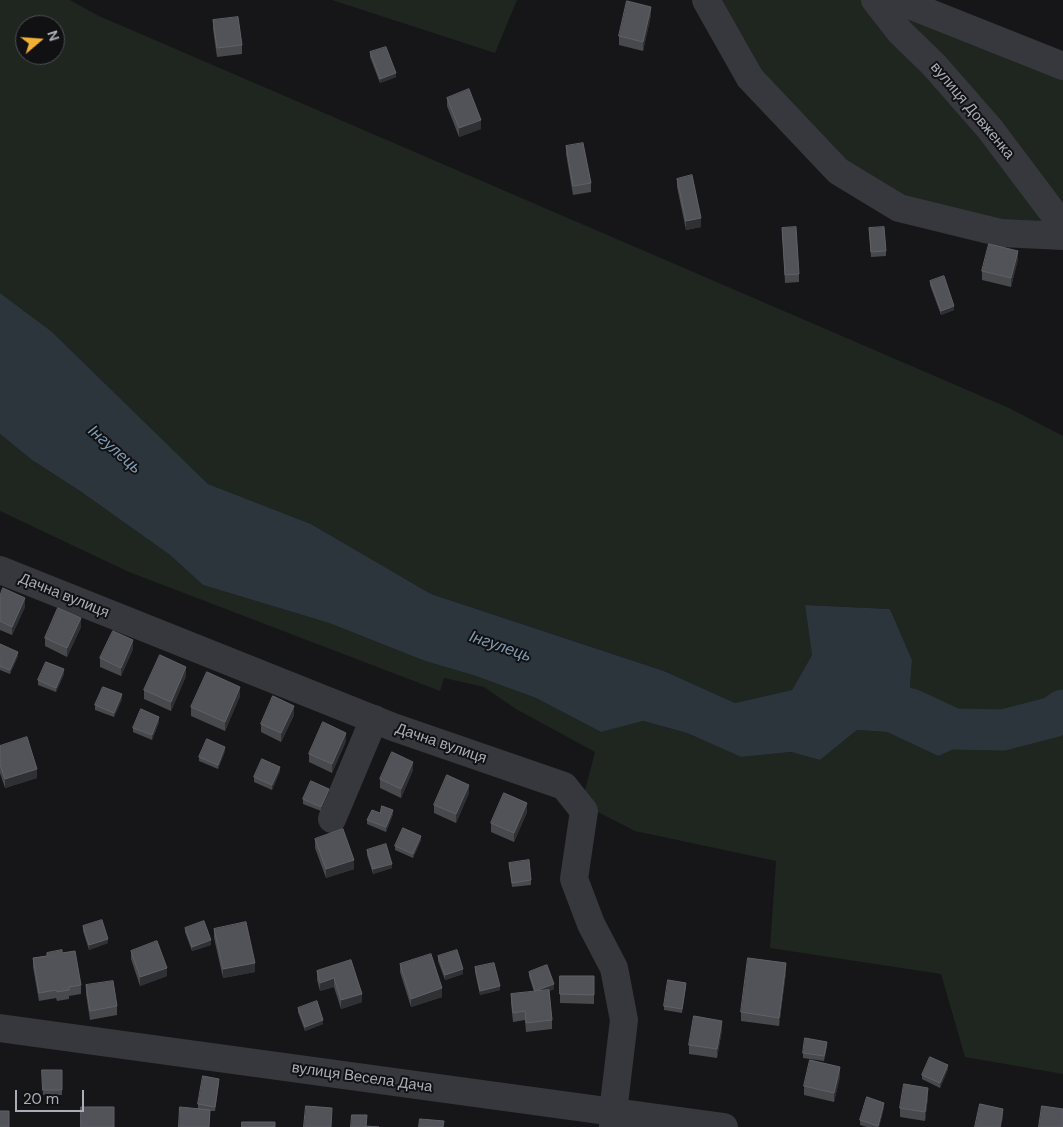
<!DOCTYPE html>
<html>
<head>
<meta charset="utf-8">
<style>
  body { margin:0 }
  #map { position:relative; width:1063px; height:1127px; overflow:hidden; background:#161618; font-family:"DM Sans",sans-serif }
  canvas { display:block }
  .north { position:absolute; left:15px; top:15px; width:50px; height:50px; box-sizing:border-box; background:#111113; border:1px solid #4d4f55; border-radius:50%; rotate:72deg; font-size:14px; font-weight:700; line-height:20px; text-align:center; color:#a8adb8 }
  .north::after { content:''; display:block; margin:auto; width:18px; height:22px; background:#f2b134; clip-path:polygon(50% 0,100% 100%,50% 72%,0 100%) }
  .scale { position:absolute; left:15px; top:1090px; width:69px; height:22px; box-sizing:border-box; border:2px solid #a8adb8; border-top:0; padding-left:6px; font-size:15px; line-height:18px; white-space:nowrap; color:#a8adb8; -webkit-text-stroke:4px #111113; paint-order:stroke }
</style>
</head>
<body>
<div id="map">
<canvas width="1063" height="1127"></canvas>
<div class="north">N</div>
<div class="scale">20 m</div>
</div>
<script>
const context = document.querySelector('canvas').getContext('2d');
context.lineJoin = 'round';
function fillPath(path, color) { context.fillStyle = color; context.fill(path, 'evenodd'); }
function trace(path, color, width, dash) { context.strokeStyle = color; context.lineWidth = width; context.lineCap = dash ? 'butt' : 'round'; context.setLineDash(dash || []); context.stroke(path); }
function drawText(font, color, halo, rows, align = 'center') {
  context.font = font + ' "DM Sans",sans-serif'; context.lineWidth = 4; context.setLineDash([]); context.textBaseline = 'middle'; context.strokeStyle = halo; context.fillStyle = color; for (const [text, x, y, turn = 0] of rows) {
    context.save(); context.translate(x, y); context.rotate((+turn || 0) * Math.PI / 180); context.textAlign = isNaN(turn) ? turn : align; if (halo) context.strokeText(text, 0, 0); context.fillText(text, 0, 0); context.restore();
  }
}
fillPath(new Path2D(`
  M0,0H70L99,16L1009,408L1063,436V1074L965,1057L941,974L770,948L776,861L635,831L592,809L584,794L595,752L516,709L484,687L444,678L440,691L129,572L0,511V434L32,460L80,491L170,555L203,585L329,623L425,661L473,675L536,698L601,732L642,721L687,733L741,757L791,752L820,760L857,730L887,732L938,756L967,715L942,706L910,687L912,660L890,609L805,605L812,655L792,690L735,703L664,671L431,594L311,524L208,484L51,331L0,293ZM25,25H55V55H25Z
  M332,0H517L495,53Z
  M706,0H897L1063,66V236L1001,233L838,171Z`), '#1e261f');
fillPath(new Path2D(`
  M0,293L51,331L208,484L311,524L431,594L664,671L735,703L792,690L812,655L805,605L890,609L912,660L910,687L942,706L968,715L961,746L938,756L887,732L857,730L820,760L791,752L741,757L687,733L643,721L601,732L536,698L473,675L425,661L329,623L203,585L170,555L80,491L32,460L0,434Z`), '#2c353c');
trace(new Path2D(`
  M911,709L954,729L1003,730L1053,717L1063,710`), '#2c353c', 41);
trace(new Path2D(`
  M706,0L750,78L838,171L899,208L1001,233L1063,236
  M875,0L900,32L934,65L990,129L1063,226
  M897,0L1063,66
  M0,570L393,727L564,786L584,811L574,879L591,924L614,968L624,1020L613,1112V1127
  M332,819L374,719
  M0,1028L724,1127`), '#37383d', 28);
fillPath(new Path2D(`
  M651,15L643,51L619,45V36Z
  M213,20L242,45V54L217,57L213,29Z
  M370,52L396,77L380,83L370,57Z
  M447,98L481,129L459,137L447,106Z
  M566,146L591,183V192L573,195L566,154Z
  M677,179L701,227L686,230L677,187Z
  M782,228L799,274V282L785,283Z
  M869,228L886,251V256L871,257Z
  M1018,259L1011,287L982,280V271Z
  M930,281L954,310L941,315L930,285Z
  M0,596L25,607L12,635L0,630Z
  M81,627L67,657L45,646V638Z
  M0,644L18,656L10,674L0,670Z
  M133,649L121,676L100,667V658Z
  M64,674L56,692L38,685V680Z
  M186,676L171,711L144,699V690Z
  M240,696L225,731L191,716V707Z
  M122,699L114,717L95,710V705Z
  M294,715L281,742L261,732V724Z
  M159,722L152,740L133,732V728Z
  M346,741L332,773L309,762V754Z
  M0,746L37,778L5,788L0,773Z
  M225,751L218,769L199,761V757Z
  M413,770L401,798L380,788V779Z
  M280,771L272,790L254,782V777Z
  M329,793L321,811L303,804V799Z
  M469,793L456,823L434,813V805Z
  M527,812L514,842L491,832V823Z
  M380,813L393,814L386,832L367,824V820Z
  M315,839L354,869L326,878L315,848Z
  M421,840L413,858L395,850V846Z
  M367,850L392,868L373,874L367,855Z
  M509,863L531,880V885L512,887Z
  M83,926L108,943L89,950L83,931Z
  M185,928L211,945L192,951L185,932Z
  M214,929L255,972L223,978L214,938Z
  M131,951L167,976L140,986L131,959Z
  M62,953L81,985V994L69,996V999L57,1001L56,998L39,1001L33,967V958Z
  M438,956L463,974L445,980L438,961Z
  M351,960L362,1002L341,1009L334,987L320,991L317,980V971Z
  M400,964L442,997L411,1007L400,972Z
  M475,967L500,990L480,995L475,972Z
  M529,972L554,989L549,991L552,1020V1029L526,1032L525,1020L513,1022L511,1003V994L534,992L529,976Z
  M786,972L779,1026L741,1021V1012Z
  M594,976V1004L560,1003V994Z
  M86,985L117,1006V1015L90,1020L86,994Z
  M686,987L682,1013L664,1010V1006Z
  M298,1008L323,1024L305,1031L298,1012Z
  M722,1030L717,1058L689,1054V1045Z
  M827,1046L824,1061L803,1058V1053Z
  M948,1069L940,1088L922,1079V1075Z
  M42,1070H62V1095H43Z
  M840,1076L834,1102L804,1095V1086Z
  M219,1083L215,1111H210V1118L198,1109V1104Z
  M928,1097L925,1121L900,1117V1108Z
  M884,1107L879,1127H867L860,1125V1120Z`), '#47494d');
fillPath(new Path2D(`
  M651,7V15L643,51V42Z
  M396,73V77L380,83V79Z
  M481,120V129L459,137V128Z
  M701,218V227L686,230V221Z
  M1018,251V259L1011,287V278Z
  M954,306V310L941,315V311Z
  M25,598V607L12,635V627Z
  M81,618V627L67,657V648Z
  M133,640V649L121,676V668Z
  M18,652V656L10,674V670Z
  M186,667V676L171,711V702Z
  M64,669V674L56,692V688Z
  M240,687V696L225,731V722Z
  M122,694V699L114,717V713Z
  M294,706V715L281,742V733Z
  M159,717V722L152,740V735Z
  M346,733V741L332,773V764Z
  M225,747V751L218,769V765Z
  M413,762V770L401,798V789Z
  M280,767V771L272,790V785Z
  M37,769V778L5,788V779Z
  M469,785V793L456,823V814Z
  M329,789V793L321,811V807Z
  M527,803V812L514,842V833Z
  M393,810V814L386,832V827Z
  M421,836V840L413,858V854Z
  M354,860V869L326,878V869Z
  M392,864V868L373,874V869Z
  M108,939V943L89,950V945Z
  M211,940V945L192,951V947Z
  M255,963V972L223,978V969Z
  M786,963V972L779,1026V1018Z
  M167,968V976L140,986V977Z
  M463,969V974L445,980V975Z
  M334,978V987L320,991V983Z
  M554,984V989L535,995V991Z
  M500,986V990L480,995V991Z
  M442,988V997L411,1007V999Z
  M362,994V1002L341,1009V1000Z
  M323,1020V1024L305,1031V1027Z
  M722,1021V1030L717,1058V1049Z
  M948,1065V1069L940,1088V1083Z
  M840,1067V1076L834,1102V1093Z
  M219,1079V1083L215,1111V1107Z
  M928,1088V1097L925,1121V1112Z
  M884,1103V1107L879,1127H878Z
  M1003,1109V1118L1001,1127H1000Z`), '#2f3033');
const building = new Path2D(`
  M627,1L651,7L643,42L619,36Z
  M238,17L242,45L217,48L213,20Z
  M386,47L396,73L380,79L370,52Z
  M469,89L481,120L459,128L447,98Z
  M583,143L591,183L573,186L566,146Z
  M692,175L701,218L686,221L677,179Z
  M796,227L799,274L785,275L782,228Z
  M884,227L886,251L871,252L869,228Z
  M989,244L1018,251L1011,278L982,271Z
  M944,276L954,306L941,311L930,281Z
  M3,588L25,598L12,627L0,621V596Z
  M58,608L81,618L67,648L45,638Z
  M113,631L133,640L121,668L100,658Z
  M0,644L18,652L10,670L0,666Z
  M160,655L186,667L171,702L144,690Z
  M46,662L64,669L56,688L38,680Z
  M207,672L240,687L225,722L191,707Z
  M103,687L122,694L114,713L95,705Z
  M273,696L294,706L281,733L261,724Z
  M141,709L159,717L152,735L133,728Z
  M323,722L346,733L332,764L309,754Z
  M27,737L37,769L5,779L0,764V746Z
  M207,739L225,747L218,765L199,757Z
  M392,752L413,762L401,789L380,779Z
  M262,759L280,767L272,785L254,777Z
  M447,775L469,785L456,814L434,805Z
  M311,781L329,789L321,807L303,799Z
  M504,793L527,803L514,833L491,823Z
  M382,806L393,810L386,827L367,820L372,810L380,813Z
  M403,828L421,836L413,854L395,846Z
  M343,829L354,860L326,869L315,839Z
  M386,844L392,864L373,869L367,850Z
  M529,860L531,880L512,883L509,863Z
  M102,920L108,939L89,945L83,926Z
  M204,921L211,940L192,947L185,928Z
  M246,922L255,963L223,969L214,929Z
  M157,941L167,968L140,977L131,951Z
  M62,950V953L75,951L81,985L69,987V990L57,992L56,990L39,993L33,958L47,956V953Z
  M457,950L463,969L445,975L438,956Z
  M431,954L442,988L411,999L400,964Z
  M748,958L786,963L779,1018L741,1012Z
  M351,960L362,994L341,1000L334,978L320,983L317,971Z
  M494,963L500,986L480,991L475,967Z
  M547,965L554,984L535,991L529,972Z
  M560,976H594V995L560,994Z
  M668,980L686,983L682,1009L664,1006Z
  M113,981L117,1006L90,1011L86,985Z
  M549,990L552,1020L526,1023L525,1011L513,1013L511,994Z
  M317,1001L323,1020L305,1027L298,1008Z
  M694,1016L722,1021L717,1049L689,1045Z
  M805,1038L827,1042L824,1056L803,1053Z
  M930,1057L948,1065L940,1083L922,1075Z
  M810,1060L840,1067L834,1093L804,1086Z
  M42,1070H62V1090H43Z
  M203,1076L219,1079L215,1107L198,1104Z
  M904,1084L928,1088L925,1112L900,1108Z
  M867,1097L884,1103L878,1126L860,1120Z
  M980,1104L1003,1109L1000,1127H975Z
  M306,1106L332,1108L331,1127H304Z
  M1042,1106L1063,1109V1127H1039Z
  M81,1107H114V1127H81Z
  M180,1107L210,1110L209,1127H179Z
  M0,1111H9V1127H0Z
  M352,1115H367L366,1126L379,1127H351Z
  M420,1119L444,1121L443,1127H419Z
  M242,1122H275V1127H242Z`);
fillPath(building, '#525359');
trace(building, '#5f6168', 1);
drawText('15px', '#a8adb8', '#111113', [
  ["вулиця Довженка",972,111,50],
  ["Дачна вулиця",64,596,22],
  ["Дачна вулиця",441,744,19],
  ["вулиця Весела Дача",362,1078,8]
]);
drawText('italic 16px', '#7f9bb3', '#111113', [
  ["Інгулець",114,450,41],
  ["Інгулець",500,647,19]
]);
</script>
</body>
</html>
